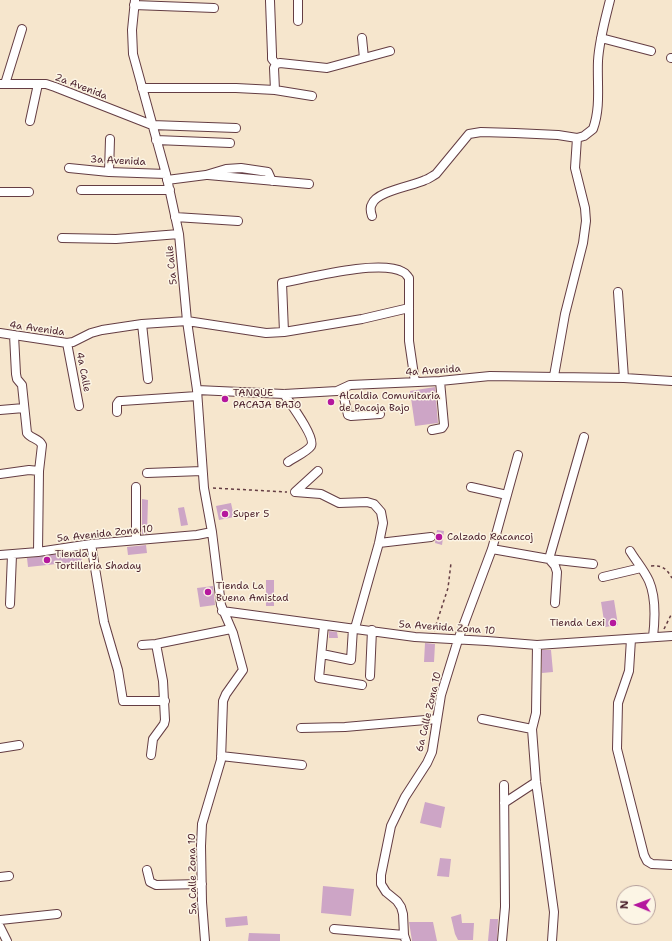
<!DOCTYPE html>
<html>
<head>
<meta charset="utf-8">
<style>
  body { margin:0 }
  #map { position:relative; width:672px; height:941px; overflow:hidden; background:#f6e6cd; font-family:"Shantell Sans",sans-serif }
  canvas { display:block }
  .north { position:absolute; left:616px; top:885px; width:40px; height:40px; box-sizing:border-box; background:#fcf5e5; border:1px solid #b59f9b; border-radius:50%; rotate:271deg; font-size:11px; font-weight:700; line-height:16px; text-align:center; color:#4a1f2b }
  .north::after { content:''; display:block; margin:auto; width:14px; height:18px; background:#b5179e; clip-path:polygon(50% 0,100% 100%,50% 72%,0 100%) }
</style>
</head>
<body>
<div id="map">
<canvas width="672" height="941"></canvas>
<div class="north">N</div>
</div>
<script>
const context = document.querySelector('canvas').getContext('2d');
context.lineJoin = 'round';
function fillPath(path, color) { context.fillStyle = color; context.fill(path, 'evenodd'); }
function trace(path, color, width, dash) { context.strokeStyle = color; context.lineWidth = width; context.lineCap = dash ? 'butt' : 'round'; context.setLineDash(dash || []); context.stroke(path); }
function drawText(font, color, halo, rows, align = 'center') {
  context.font = font + ' "Shantell Sans",sans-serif'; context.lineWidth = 3; context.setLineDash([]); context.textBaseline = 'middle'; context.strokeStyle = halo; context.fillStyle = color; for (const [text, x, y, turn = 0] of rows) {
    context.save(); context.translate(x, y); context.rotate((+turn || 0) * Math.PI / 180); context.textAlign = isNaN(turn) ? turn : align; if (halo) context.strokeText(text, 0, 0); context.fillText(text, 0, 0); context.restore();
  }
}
fillPath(new Path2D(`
  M435,387L438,423L415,426L410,391Z
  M142,499L148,500L147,534H142Z
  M231,503L234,517L219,520L216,506Z
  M184,507L188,525L181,526L178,508Z
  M437,530L444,531L442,545L435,543Z
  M146,545L147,553L128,555L127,547Z
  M81,551L82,565L66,567V563L28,567L27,558Z
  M266,580H274V606H266Z
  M213,586L215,605L200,607L197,588Z
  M614,600L618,625L605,627L601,602Z
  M329,631L337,632L338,638H329Z
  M425,643L435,644L434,662H424Z
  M542,650H551L553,672L542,673Z
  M425,802L445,807L441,828L420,823Z
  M440,858L451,859L449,877L437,876Z
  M323,886L354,889L351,916L321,913Z
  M461,914L462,923H474L473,940H458L455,934L451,917Z
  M247,916L248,925L226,927L225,918Z
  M490,919H498L497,941H488Z
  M409,922H433L437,941H412Z
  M249,933L280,934V941H248Z`), '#cda5c6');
const minor = new Path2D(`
  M135,0L132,30L133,54L166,174L179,234L187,321L197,390L204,488L212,532L221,605L233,633L243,670L226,694L223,701L221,760L202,824L201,846L202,902L205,941
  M298,0V21
  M270,1L272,54V59L276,64
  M134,5L214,8
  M362,38L364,58
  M601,38L651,51
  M671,58H672
  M276,64L280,63L327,68L390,51
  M0,84H46L55,87L152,125L236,128
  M5,84L22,29
  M142,88H236L275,90L312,96
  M275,90L274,68L276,64
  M30,121L38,84
  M156,140L230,143
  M69,168L109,172L166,174
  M109,172L110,139
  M208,175L309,184
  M167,180L206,175L226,169L241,168L268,172L272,181
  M81,190H170
  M0,192H29
  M372,216C371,213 370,207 372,204C377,191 413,186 425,180C429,179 432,176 436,174L469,134L481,132L515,133L558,135L577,138L584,136L593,129C601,107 597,84 598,61C599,41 605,20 610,0
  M175,217L238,221
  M62,238L116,239L179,234
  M618,292L624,378
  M142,324L148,379
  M284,332L282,283C309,278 380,259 403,272C406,273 407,276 409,278V341L415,382
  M0,333L67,343L73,342L91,333L102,330L142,324L187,321L266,333L284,332L362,319L409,308
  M14,335L16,374L17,379L22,385L27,433C31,439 39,438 42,445L39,471L38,552
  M67,343L79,406
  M554,376L565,314L583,243L586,221L585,208L575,168L577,138
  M342,389L348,415L351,416L380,414
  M197,390L284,394L337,391L350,385L440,381L490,376L624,378L672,381
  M284,394C290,403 316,438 311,446C307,452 293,458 288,462
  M0,410L24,408
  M117,412V404L119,401H122L197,396
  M432,430L442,428L444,425L440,381
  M318,471L295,492L321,494L339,503L367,502L374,504L381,512L383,523L379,543L355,628
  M147,473L202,471
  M0,474L29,470L39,471
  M471,487L507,495
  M136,540V487
  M379,543L431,537
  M91,544L104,622L118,670L123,701H165
  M492,549L549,559L593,564
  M630,551C636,561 644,570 649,581C656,597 655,620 653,637
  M0,555L38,552L91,544L197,535L212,532
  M603,577L641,568
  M555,603L557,572L555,566L549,559L584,437
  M10,604L12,555
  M222,611L415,637L487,641L537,645L672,636
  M324,625L319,678L362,685
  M631,639L629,671L618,703L617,749L644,855L647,861L652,864L672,865
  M142,645L156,644L231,629
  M537,645L536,713L532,729L536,782L554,912L552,941
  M322,654L351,660L353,628
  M370,676L372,630
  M482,719L532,729
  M301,728L345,727L437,719
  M0,748L19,745
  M151,755L153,739L164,724L165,720L163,681L156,644
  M221,756L302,765
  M504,803L536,782
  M147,870L150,882L156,885L202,884
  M0,877L9,876
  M0,920L57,914
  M0,927L7,941
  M334,929L404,935
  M406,941L404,935L403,914L401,907L397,901L386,892L381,884V875L391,826L405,797L427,763L432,752L441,695L458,640L492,549L518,455
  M502,941L505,907L504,785`);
trace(minor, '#643d43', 10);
trace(new Path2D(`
  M213,488L287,492
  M651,566C662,565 666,568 672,578
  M664,629L672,613
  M434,631L448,588L451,563`), '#643d43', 1.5, [3, 3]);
trace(minor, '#fff', 8);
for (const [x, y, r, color] of [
  [225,399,4,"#b5179e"],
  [331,402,4,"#b5179e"],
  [225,514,4,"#b5179e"],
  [439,537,4,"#b5179e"],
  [47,560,4,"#b5179e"],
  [208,592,4,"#b5179e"],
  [613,623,4,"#b5179e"]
]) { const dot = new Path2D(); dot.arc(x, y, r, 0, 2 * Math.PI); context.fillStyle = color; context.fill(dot); trace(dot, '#fcf5e5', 1.5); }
drawText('10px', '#4a1f2b', '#fcf5e5', [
  ["2a Avenida",81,87,21],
  ["3a Avenida",118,161,3],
  ["5a Calle",172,265,-96],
  ["4a Avenida",37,329,8],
  ["4a Avenida",433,371,-4],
  ["4a Calle",83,372,79],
  ["5a Avenida Zona 10",105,534,-6],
  ["5a Avenida Zona 10",447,628,4],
  ["6a Calle Zona 10",429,712,-77],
  ["5a Calle Zona 10",193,874,-91]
]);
drawText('10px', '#4a1f2b', '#fcf5e5', [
  ["TANQUE",233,393],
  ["PACAJA BAJO",233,405],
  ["Alcaldia Comunitaria",339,396],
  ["de Pacaja Bajo",339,408],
  ["Super 5",233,514],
  ["Calzado Racancoj",447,537],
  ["Tienda y",55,554],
  ["Tortilleria Shaday",55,566],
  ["Tienda La",216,586],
  ["Buena Amistad",216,598],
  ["Tienda Lexi",605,623,"right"]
], 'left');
</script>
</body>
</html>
